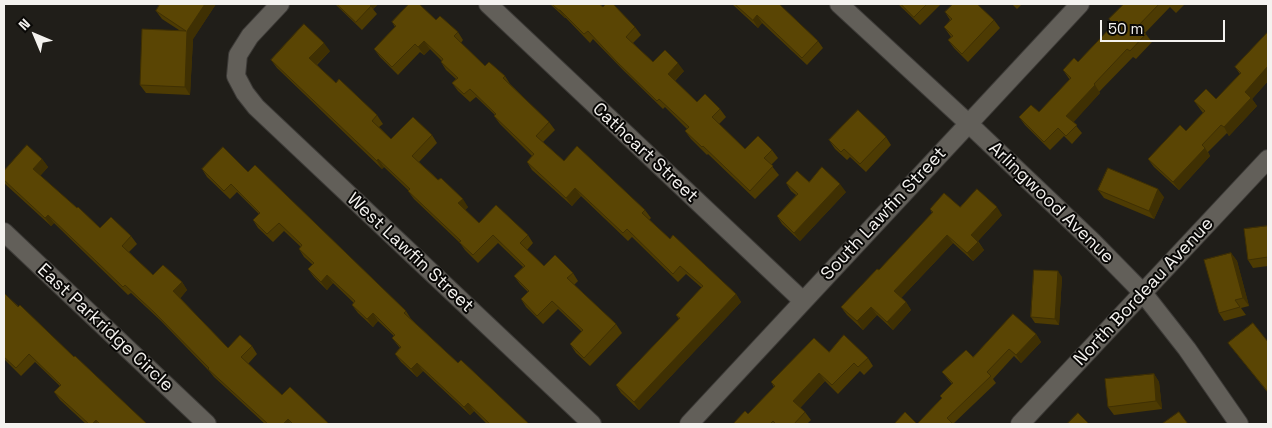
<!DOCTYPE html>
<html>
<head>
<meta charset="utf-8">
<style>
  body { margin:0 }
  #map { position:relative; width:1272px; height:428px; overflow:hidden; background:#201e19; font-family:"Space Grotesk",sans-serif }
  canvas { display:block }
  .frame { position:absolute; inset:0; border:5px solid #f4f2ef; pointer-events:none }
  .north { position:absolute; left:10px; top:10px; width:50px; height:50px; -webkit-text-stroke:4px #090806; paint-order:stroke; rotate:315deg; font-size:14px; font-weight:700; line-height:20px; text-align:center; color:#f4f2ef }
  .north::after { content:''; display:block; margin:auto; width:18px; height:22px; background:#f4f2ef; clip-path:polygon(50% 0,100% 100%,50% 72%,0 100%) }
  .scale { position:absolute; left:1100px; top:20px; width:125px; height:22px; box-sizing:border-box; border:2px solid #f4f2ef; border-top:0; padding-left:6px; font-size:15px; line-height:18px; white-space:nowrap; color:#f4f2ef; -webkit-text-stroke:4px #090806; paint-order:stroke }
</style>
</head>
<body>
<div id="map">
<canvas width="1272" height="428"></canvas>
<div class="frame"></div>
<div class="north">N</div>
<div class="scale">50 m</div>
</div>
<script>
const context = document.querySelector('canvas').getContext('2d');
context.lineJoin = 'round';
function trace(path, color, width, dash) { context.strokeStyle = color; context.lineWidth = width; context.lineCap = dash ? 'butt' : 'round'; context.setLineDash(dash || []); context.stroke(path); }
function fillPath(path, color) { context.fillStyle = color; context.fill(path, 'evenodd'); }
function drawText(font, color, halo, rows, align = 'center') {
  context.font = font + ' "Space Grotesk",sans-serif'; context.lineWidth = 4; context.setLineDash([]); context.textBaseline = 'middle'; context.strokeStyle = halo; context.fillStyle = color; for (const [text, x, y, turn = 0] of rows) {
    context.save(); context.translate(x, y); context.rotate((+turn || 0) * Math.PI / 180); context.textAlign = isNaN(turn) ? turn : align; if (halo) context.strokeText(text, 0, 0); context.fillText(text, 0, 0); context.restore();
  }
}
const street = new Path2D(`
  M280,4L250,36L238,55L236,76L245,93L256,107L592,424
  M488,4L803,301
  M839,4L968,123L1093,242L1143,293L1187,349L1239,424
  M4,232L207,424
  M689,424L1080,4
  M1020,424L1268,159`);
trace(street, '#3d3b38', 20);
trace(street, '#625f59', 18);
fillPath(new Path2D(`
  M216,4L193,39L190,95L146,93L140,85L179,30L162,19L156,11Z
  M335,4H378L373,9L377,14L362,30Z
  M550,4H599L603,7L635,27L641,35L633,43L653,62L684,71L675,81L697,102L720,109L726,117L719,124L745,149L772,150L778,158L771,165L779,175L755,199L708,154L707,155L691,139L685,131L687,129L665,107L663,109L623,70L593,39L590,43L566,18H565Z
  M732,4H779L818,41L823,48L807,65L762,23L758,28Z
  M898,4H941L920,25Z
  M1012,4H1022L1017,9Z
  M1124,4H1185L1176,13L1170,7L1145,33L1152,42L1136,59L1133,57L1099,92L1100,93L1073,122L1082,133L1072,144L1064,136L1050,150L1025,125L1019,117L1039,112L1070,80L1063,70L1078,62L1113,25L1109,19Z
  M945,12L994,20L1000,28L968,62L954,48L948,40L951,37L944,27L950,20Z
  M436,20L458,32L463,40L461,43L485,66L505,76L510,84L549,122L555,130L543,142L564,161L645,210L651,218L649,220L670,239L736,294L741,302L639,410L621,393L616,385L679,319L676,315L702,288L686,274L678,282L632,237L628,241L581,196L572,206L532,170L527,162L532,156L500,124L494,116L495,115L476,97L470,102L458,91L452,83L456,79L446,70L441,62L442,61L430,49L424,55L420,52L398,75L380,57L374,49L395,27L392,22Z
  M1268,32V81L1252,99L1257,106L1229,136L1227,133L1208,152L1210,156L1179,190L1154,167L1148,159L1186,131L1203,113L1194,101L1216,99L1240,74L1235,67Z
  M330,51L317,65L336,83L377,115L383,124L379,127L391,139L432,135L437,143L419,162L468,207L465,210L479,223L528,235L533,243L527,250L544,266L573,273L578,281L574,285L616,324L622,333L590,366L576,353L570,344L582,332L558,309L543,324L526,307L521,299L528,292L520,284L514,276L523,267L498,243L478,263L465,250L460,243L414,199L408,191H409L384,167L382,169L277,68L271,60Z
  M886,137L891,145L866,172L850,157L847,160L835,149L829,140Z
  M42,159L48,167L40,176L77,208L100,228L131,236L137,244L129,252L153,275L182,282L187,290L180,298L228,348L252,346L257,354L248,364L282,395L290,387L329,424H265L214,377L210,372L161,321L131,293L128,295L54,223L51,226L4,183V171Z
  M202,169L248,172L406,311L411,319L458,363L529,424H487L474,411L470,415L423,371L417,377L401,362L395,354L400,348L392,338L394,336L378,321L373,327L358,313L352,305L354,303L333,283L327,290L314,277L308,269L313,265L304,257L299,249L301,247L284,231L273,242L258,228L253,220L259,214L237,192L230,199L207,177Z
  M809,182L846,192L800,241L782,224L777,216L796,195L791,191L786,183Z
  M1098,190L1164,197L1154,219L1104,198Z
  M960,207L1002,215L978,241L984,250L973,261L953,243L901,298L906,302L911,310L893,330L877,315L863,330L847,315L841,307L879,270L932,213L930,209Z
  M1268,226V266L1253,268L1248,260Z
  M1231,253L1237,261L1249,306L1241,308L1246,315L1224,321L1219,313Z
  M1062,277L1059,325L1035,323L1031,317Z
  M4,293L74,357L147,424H86L60,400L54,392L60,386L35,362L21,376L4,359Z
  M1036,334L1041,342L1021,363L1014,356L993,379L996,383L953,424H896H917L942,398L940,396L952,384L942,372L973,357Z
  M1268,342V393L1228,343Z
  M829,352L868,358L873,366L864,375L860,371L838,394L825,381L800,408L805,412L811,420L807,424H733L748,414L774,387L771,382Z
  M1154,374L1159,382L1162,409L1114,415L1108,407Z`), '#4d3b03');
fillPath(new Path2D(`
  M205,4H216L193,39L190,95L185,87L187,31Z
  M369,4H378L373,9Z
  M559,10H560L566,18H565Z
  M757,15L762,23L758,28L753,20Z
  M424,41L430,49L424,55L418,47Z
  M324,43L330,51L315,66L309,58Z
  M678,63L684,71L673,82L668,74Z
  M1268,66V81L1252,99L1257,106L1229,136L1224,127L1245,92Z
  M1095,85L1100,93L1072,124L1066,116Z
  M1205,148L1210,156L1179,190L1173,182Z
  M42,159L48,167L39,177L33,169Z
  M378,159L384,167L382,169L377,161Z
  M840,184L846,192L800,241L794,233Z
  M575,188L581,196L572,206L566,198Z
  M1158,189L1164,197L1154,219L1149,211Z
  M463,199L468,207L464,211L458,203Z
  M997,207L1002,215L976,243L971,235Z
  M48,215L54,223L51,226L45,218Z
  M947,235L953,243L900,299L894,291Z
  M978,242L984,250L973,261L967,253Z
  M1231,253L1237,261L1249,306L1243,298Z
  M1058,271L1062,277L1059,325L1055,319Z
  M327,275L333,283L327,290L321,282Z
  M182,282L187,290L179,300L173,291Z
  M736,294L741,302L639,410L634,402Z
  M906,302L911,310L893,330L887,322Z
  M871,307L877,315L863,330L857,321Z
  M373,313L378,321L373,327L367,319Z
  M1036,334L1041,342L1021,363L1016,355Z
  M417,363L423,371L417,377L411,369Z
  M819,373L825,381L799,409L793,401Z
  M1154,374L1159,382L1162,409L1156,401Z
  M468,403L474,411L470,415L464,407Z
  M288,419L291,424H283Z
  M96,420L98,424H92Z`), '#3f3003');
const building = new Path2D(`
  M160,4H205L187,31L185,87L140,85L142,29L186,31L156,11Z
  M337,4H369L371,6L356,22Z
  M409,4H419L436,20L440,16L458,32L454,36L485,66L489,62L505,76L503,78L549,122L536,136L564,161L577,146L645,210L642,213L670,239L673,235L736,294L634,402L616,385L680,318L676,315L703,286L680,266L673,274L627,229L623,233L575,188L566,198L527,162L534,154L494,116L496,114L470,89L464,94L452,83L458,78L441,62L443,59L424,41L418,47L415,44L392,67L374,49L396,26L392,22Z
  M552,4H599L603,7L606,4H613L635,27L626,37L653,62L665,50L678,63L668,74L697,102L705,94L720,109L712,117L745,149L758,136L772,150L764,158L773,166L750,191L703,146L702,147L685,131L689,127L659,99L657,101L617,62L588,31L584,34L560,10H559Z
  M735,4H779L818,41L802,58L757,15L753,20Z
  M901,4H927L914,17Z
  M953,4H977L994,20L962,54L948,40L953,36L944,27L952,19L945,12Z
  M1124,4H1159L1138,26L1146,34L1130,51L1127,49L1094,84L1095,85L1066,116L1077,125L1066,136L1058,128L1044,142L1019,117L1031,105L1039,112L1071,78L1063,70L1074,58L1078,62L1114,24L1109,19Z
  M304,24L324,43L309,58L336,83L339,79L377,115L372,121L391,139L413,117L432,135L412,156L438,180L441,178L463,199L458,203L479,223L496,205L528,235L520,243L544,266L555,255L573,273L567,278L616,324L584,358L570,344L583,330L552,301L537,316L521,299L529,291L514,276L525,266L493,235L473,255L459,242L461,241L408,191L410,189L378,159L377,161L271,60Z
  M1268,32V66L1245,92L1251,98L1224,127L1221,125L1202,145L1205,148L1173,182L1148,159L1180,125L1186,131L1205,111L1194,101L1206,89L1216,99L1241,73L1235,67Z
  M858,110L886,137L860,164L844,149L841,152L829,140Z
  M27,145L42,159L33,169L77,208L78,207L100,228L111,217L131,236L122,246L153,275L163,265L182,282L173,291L228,348L240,335L252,346L241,357L282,395L290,387L329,424H293L288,419L283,424H268L208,369L209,368L155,313L125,285L123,287L48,215L45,218L4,180V171Z
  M223,147L248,172L255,165L406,311L404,313L458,363L461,360L529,424H490L468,403L464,407L417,363L411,369L395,354L401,347L392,338L395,335L373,313L367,319L352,305L355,301L327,275L321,282L308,269L314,263L299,249L302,245L279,223L267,234L253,220L260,213L231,184L224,191L202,169Z
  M822,167L840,184L794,233L777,216L798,194L786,183L797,171L809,182Z
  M1108,168L1158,189L1149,211L1098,190Z
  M977,189L997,207L971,235L978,242L967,253L947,235L894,291L906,302L887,322L871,307L857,321L841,307L877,269L879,270L933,212L930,209L944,193L960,207Z
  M1268,226V257L1248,260L1244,229Z
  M1231,253L1243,298L1235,300L1240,307L1219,313L1204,260Z
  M1034,270L1058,271L1055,319L1031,317Z
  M4,293L18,307L20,305L74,357L75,356L147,424H100L96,420L92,424H89L54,392L61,385L29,354L16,368L4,357Z
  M1013,314L1036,334L1016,355L1009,349L987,372L991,376L947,418L952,423L951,424H896L895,423L905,412L917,424L942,398L940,396L953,383L942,372L966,350L973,357Z
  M1253,323L1268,342V392L1228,343Z
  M844,335L868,358L858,367L854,363L832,385L819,373L793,401L805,412L794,424H776L773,421L770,424H733L745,411L748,414L775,386L771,382L814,338L829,352Z
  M1154,374L1156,401L1108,407L1105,379Z
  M1179,412L1188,424H1162Z
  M1078,413L1088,423L1087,424H1067Z`);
fillPath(building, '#5a4504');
trace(building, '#3f3003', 1);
drawText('18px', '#f4f2ef', '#090806', [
  ["Cathcart Street",645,153,43],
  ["Arlingwood Avenue",1051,203,44],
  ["South Lawfin Street",884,214,-47],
  ["West Lawfin Street",410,253,43],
  ["North Bordeau Avenue",1144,292,-47],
  ["East Parkridge Circle",105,328,43]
]);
</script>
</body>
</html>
